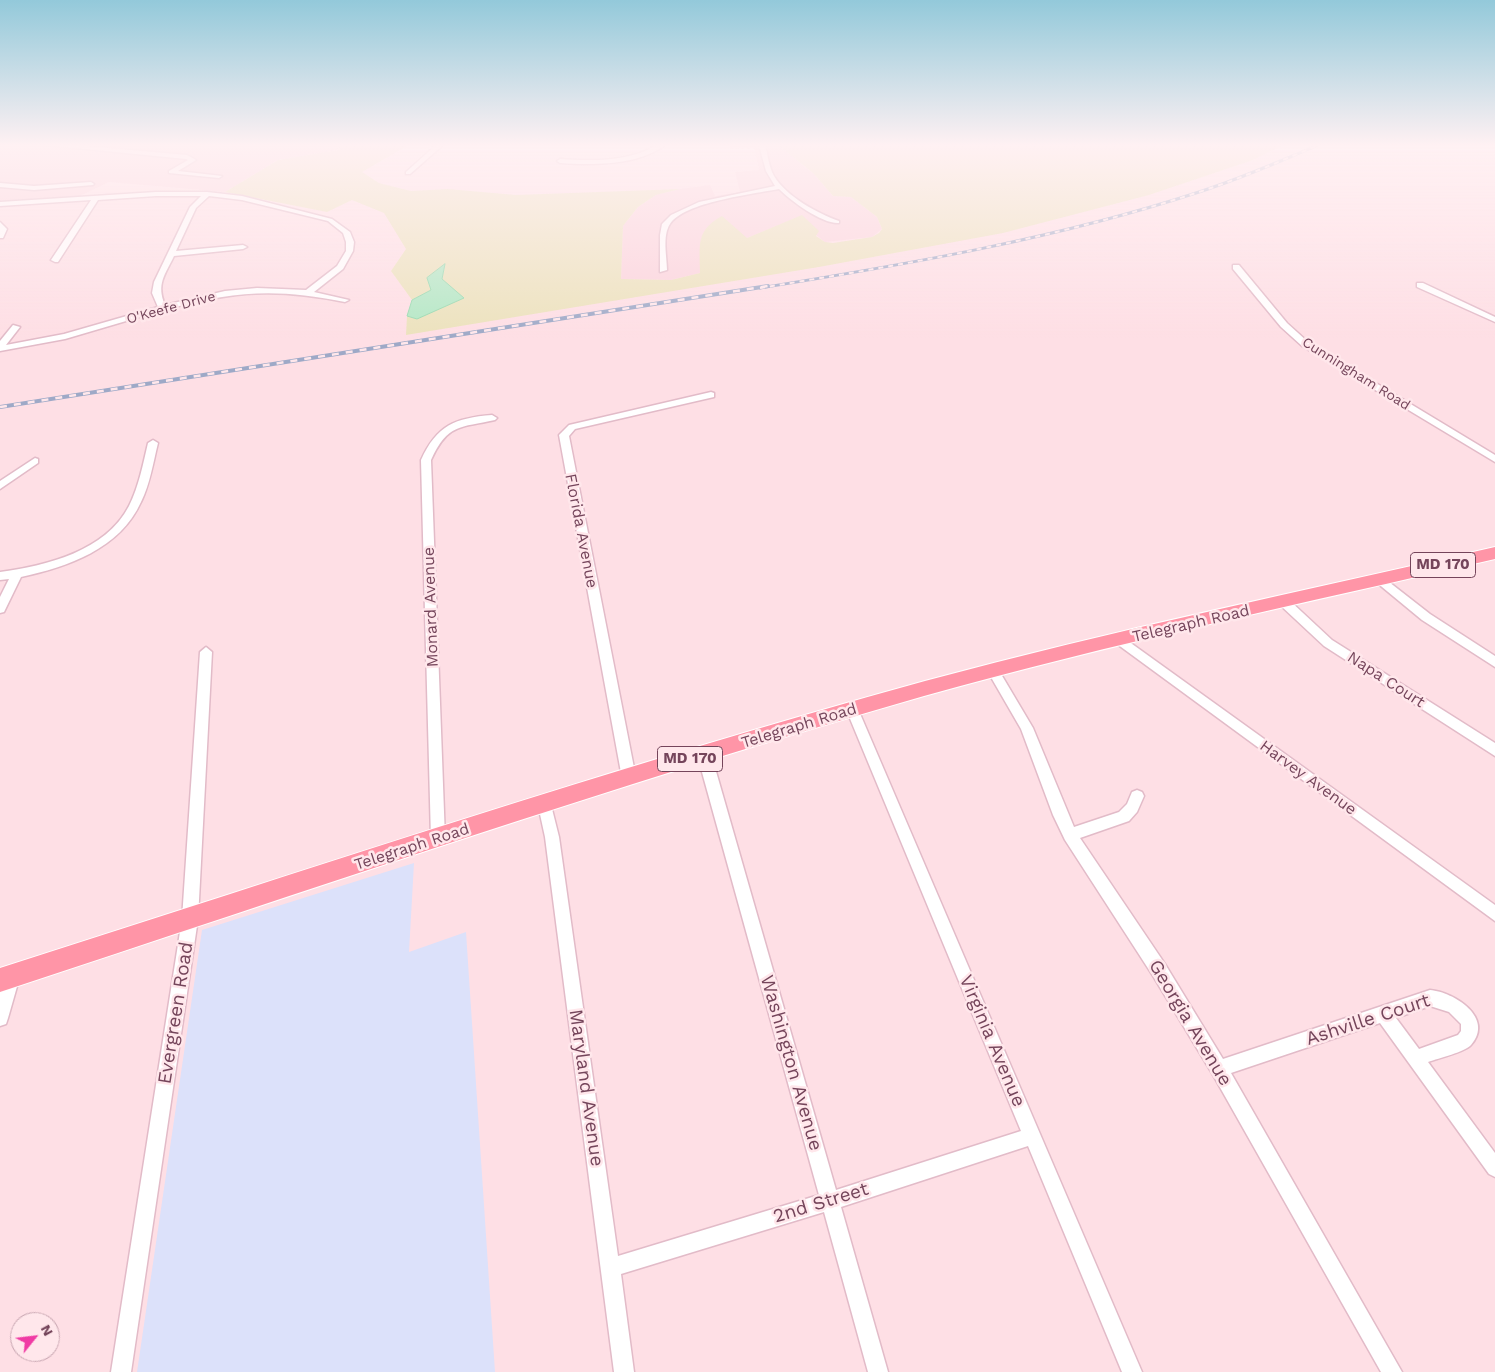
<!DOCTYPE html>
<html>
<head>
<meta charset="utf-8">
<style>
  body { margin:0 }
  #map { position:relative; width:1495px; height:1372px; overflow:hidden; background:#fedfe5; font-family:"Work Sans",sans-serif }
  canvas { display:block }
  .north { position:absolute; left:10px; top:1312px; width:50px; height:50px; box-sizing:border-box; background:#ffe7eb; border:1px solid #c8a6b1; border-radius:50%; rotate:61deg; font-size:14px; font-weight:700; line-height:20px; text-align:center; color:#75455b }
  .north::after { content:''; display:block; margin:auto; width:18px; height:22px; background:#f03ba4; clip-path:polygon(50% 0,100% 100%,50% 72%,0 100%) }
</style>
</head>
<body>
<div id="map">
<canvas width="1495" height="1372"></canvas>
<div class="north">N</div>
</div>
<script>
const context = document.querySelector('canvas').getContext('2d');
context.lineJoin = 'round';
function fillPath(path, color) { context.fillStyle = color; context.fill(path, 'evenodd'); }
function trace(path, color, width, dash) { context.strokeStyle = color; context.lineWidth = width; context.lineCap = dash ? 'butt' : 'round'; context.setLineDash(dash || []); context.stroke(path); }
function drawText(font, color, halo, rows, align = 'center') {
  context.font = font + ' "Work Sans",sans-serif'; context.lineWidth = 5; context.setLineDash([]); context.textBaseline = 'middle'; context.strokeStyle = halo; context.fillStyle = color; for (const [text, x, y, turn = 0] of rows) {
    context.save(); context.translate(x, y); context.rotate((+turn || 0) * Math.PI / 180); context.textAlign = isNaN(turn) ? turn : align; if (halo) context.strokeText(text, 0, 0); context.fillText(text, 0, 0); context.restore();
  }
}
fillPath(new Path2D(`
  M0,145H340L337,150L278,160L225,192L109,182L80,196L0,201Z
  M729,145H778L813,173L833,196L851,197L877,217L882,229L872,237L825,242L816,235L802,216L747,238L700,244V273L671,280L621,279L623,226L638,207L656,195L680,189L710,185L715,196L740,192L735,172L759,170L754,148L730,149Z`), '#fbd3dc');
fillPath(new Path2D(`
  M414,863L409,952L466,932L495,1372H137L202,930Z`), '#dce1fa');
fillPath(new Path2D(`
  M341,145H409L362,172L379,183L411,191L448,189L516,195L680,189L656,195L638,207L623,226L621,279L671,280L700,273C700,245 695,231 722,216L747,238L802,215L819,231L816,236L825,242L833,243L872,237L879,233L882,229L877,217L851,197L833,196L813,173L778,145H1283L1253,160L1149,195L1003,233L819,267L406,335L407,316L417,319L442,279L445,265L432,290L412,300L391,271L406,249L384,213L352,200L327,212L225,192L278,160L337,150Z`), '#ece2bd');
const water = new Path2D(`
  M445,264L442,279L464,298L417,319L407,316L412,300L431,290L427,278Z`);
fillPath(water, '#b3e8c5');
trace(water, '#98dab0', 1);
const street = new Path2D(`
  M45,145H74L187,155L196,160L178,171L222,176L219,178L169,173V171L188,160L186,159Z
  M436,145H443L410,174H406V172Z
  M657,145H665C637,166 593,165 560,163L557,161L560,159C592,161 629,162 657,145Z
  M759,145H765C768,156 769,167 774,176C787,197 817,213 839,221V223C822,224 791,201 779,189C753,194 684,202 670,224C662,236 667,257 667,270L660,272V235L662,224L671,215L699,202L775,186L766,171Z
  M91,182L94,184L93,185L34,190L0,187V183L34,186Z
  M156,192H207L242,196L332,219L350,232L354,242L353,251L343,269L314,292L349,300L345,302C276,288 235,291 167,309L166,312L160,311L65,339L0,351V341L13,325L20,327L6,345L64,334L158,307L152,293L154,282L190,207L201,196H156L98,200L58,262H55L51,260L91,200L0,206V202ZM209,196L242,200L328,221L343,233L346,242V251L337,266L306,290L257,288L225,291L165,305C156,284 165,275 174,256L243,249L247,247L243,245L176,251L196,208Z
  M0,222L7,229L3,238H0Z
  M1233,265H1239L1287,323L1308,342L1495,455V462L1302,346L1281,327L1233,269Z
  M1417,283H1423L1495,317V322L1417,287Z
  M711,392L714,393V397L575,429L569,436L636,778L634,782L629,784L624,782L622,778L559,435L569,425Z
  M492,415L497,418L495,420C460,428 448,423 431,460L445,839L443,844L438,845L433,844L431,839L421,460C437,425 455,418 492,415Z
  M153,440L158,443C153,463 150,484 141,502C120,549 67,567 21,577L4,612L0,613V597L9,579L0,580V572C46,566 106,551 129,506C139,486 143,464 148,443Z
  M35,458L38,459V463L0,489V481Z
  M1380,575L1430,614L1495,656V667L1422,620L1376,582L1374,579L1376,576Z
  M1284,598L1288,599L1332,640L1495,743V756L1324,646L1280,605L1278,602Z
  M1121,636L1495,905V921L1117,644L1115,641Z
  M206,647L212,652L198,919L131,1372H111L182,919L200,652Z
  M994,667L998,669L1033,728L1074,827L1119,812L1127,804L1132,792L1137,790L1142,792L1144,796L1137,812L1129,821L1080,838L1165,964L1223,1059L1430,990C1454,992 1495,1018 1471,1045C1465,1052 1439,1058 1428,1062L1495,1153V1177L1489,1174L1380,1023L1231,1073L1402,1372H1381L1213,1075L1153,976L1065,840L1053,815L1021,729L988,672L990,669ZM1430,1006L1449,1012L1461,1024V1031L1458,1035L1419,1049L1396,1018Z
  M852,704L857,705L858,709L1142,1372H1122L1028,1146L841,1207L888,1372H868L824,1212L621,1274L634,1372H614L545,837L538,805L540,801L545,799L550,801L559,837L618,1256L819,1195L697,754L699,750L704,748L709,750L711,754L836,1190L1021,1131L846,709L847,705Z
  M12,968L18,970L20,976L8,1018L6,1024L0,1026V990L6,970Z`);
const primary = new Path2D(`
  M1495,547V559C1305,603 1113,643 924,696C613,785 307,891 0,992V968C307,870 614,767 925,681C1113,630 1305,591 1495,547Z`);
trace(street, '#e2bbc8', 3);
trace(primary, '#fff', 2);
fillPath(street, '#fff');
fillPath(primary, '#ff95a7');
const railFar1 = new Path2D(`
  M760,288C908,264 1056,239 1199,192C1239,179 1279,162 1318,145`);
const rail = new Path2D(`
  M0,407L768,286`);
trace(railFar1, '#9ea9c7', 3);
trace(rail, '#9ea9c7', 4);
trace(railFar1, '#ffe7eb', 2, [5]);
trace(rail, '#ffe7eb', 2.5, [7]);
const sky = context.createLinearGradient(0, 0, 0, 338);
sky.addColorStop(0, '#93c9da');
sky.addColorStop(0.43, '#fff1f3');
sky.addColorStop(1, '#fff1f300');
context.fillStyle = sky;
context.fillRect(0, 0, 1495, 338);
drawText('14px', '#75455b', '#ffe7eb', [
  ["O'Keefe Drive",171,308,-15],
  ["Cunningham Road",1356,374,32]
]);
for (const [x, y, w] of [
  [1443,565,65],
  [690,759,65]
]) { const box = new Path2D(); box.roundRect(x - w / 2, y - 12.5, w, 25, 4); context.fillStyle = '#ffe7eb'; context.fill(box); trace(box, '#75455b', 1); }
drawText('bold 15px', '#75455b', null, [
  ["MD 170",1443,565],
  ["MD 170",690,759]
]);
drawText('16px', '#75455b', '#ffe7eb', [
  ["Florida Avenue",581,531,79],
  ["Monard Avenue",431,607,-92],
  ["Telegraph Road",1191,624,-13],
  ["Napa Court",1386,680,33],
  ["Telegraph Road",799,726,-17],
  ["Harvey Avenue",1308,778,36],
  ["Telegraph Road",412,847,-18]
]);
drawText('19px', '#75455b', '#ffe7eb', [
  ["Evergreen Road",176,1013,-81],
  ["Ashville Court",1368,1020,-18],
  ["Georgia Avenue",1190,1023,59],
  ["Virginia Avenue",992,1041,67],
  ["Washington Avenue",791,1063,74],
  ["Maryland Avenue",586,1088,82],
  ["2nd Street",821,1203,-17]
]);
</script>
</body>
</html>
